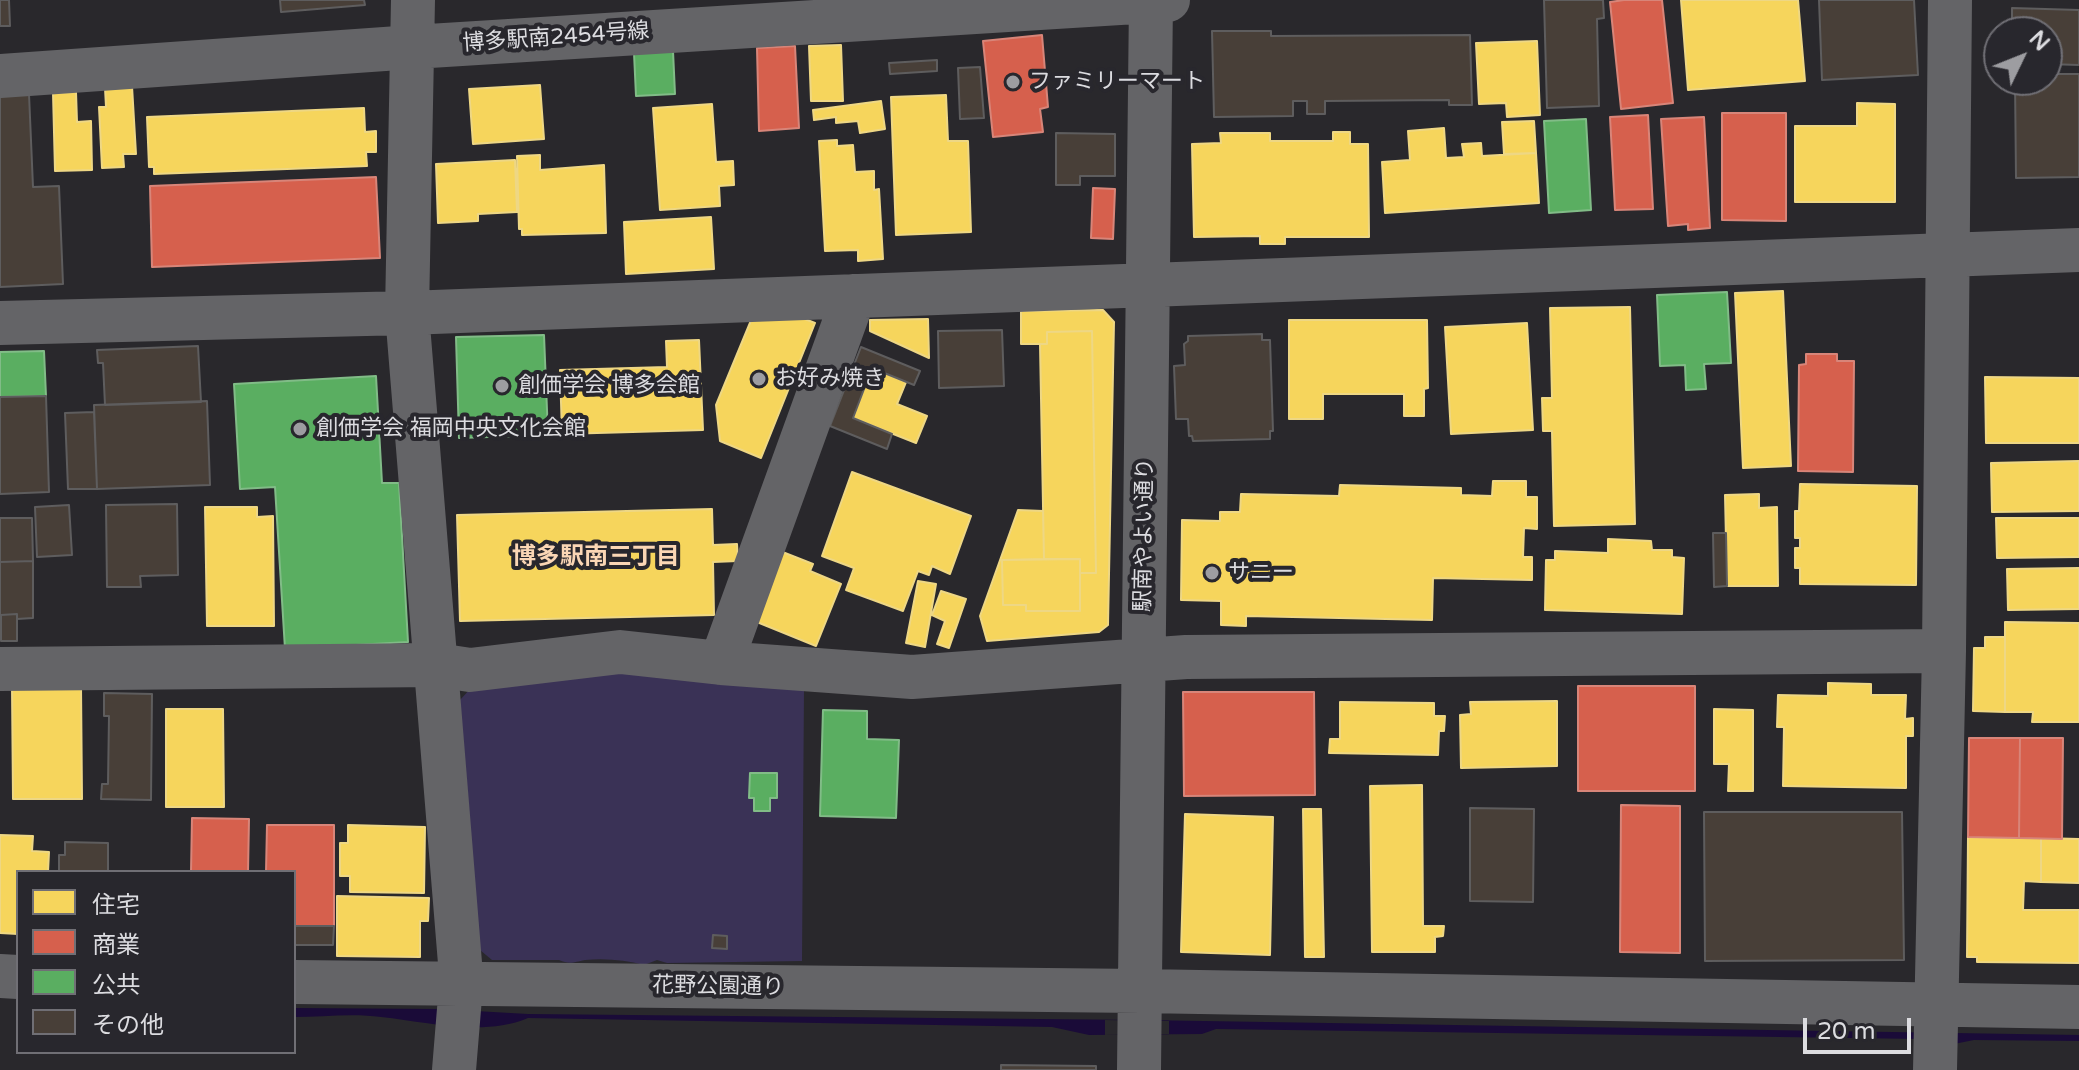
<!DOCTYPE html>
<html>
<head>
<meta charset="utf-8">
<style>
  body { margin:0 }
  #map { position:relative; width:2079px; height:1070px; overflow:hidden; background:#29282c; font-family:"Varela Round","Noto Sans JP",sans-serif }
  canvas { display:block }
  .legend { position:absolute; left:16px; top:870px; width:280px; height:184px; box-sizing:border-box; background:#28272d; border:2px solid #706f75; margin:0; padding:10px 14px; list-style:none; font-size:24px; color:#dcdce0 }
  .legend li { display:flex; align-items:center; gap:16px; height:40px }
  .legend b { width:40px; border:2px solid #706f75 }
  .north { position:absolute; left:1983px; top:16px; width:80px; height:80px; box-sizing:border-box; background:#28272d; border:2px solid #706f75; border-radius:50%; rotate:47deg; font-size:22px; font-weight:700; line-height:32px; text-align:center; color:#dcdce0 }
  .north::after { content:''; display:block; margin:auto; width:28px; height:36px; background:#9d9da1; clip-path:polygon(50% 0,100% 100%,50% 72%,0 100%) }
  .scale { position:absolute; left:1803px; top:1018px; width:108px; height:36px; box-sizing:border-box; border:4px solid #dcdce0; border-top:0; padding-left:10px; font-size:24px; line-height:28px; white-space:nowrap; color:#dcdce0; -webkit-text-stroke:6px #28272d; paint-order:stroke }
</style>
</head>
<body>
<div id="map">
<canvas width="2079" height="1070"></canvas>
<ul class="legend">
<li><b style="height:22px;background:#f6d55c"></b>住宅</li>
<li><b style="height:22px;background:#d6604d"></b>商業</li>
<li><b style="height:22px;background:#5aae61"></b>公共</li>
<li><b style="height:22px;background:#483f38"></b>その他</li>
</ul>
<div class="north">N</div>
<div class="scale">20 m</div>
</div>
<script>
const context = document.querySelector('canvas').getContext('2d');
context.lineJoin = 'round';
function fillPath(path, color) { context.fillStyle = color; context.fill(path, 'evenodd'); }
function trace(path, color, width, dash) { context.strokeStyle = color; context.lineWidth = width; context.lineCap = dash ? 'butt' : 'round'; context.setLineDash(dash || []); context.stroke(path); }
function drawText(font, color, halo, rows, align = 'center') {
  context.font = font + ' "Varela Round","Noto Sans JP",sans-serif'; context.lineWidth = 8; context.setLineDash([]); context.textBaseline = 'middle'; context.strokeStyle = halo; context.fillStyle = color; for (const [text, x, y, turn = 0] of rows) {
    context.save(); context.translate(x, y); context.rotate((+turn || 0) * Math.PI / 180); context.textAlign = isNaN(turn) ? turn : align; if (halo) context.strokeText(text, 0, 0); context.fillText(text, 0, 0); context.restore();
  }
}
fillPath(new Path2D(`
  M620,668L804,689L802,961L667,963L657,960L644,965C626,960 605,958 585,960C574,962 570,965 559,960H492L480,950L460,700L471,688Z`), '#3a3256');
fillPath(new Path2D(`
  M294,1008L440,1009L528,1014L1141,1020L2079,1035V1041L1974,1040L1949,1045L1922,1039L1216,1029L1202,1034L1089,1035L1052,1027L528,1018C483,1037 428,1022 381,1017C353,1013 322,1017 294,1017Z`), '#1a0b38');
fillPath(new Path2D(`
  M1105,1020L1169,1021V1034L1105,1035Z`), '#29282c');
const homes = new Path2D(`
  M1681,0H1798L1805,81L1688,90Z
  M1537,41L1540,115L1507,117L1506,103L1479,104L1476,43Z
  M841,45L843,101H811L809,46Z
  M540,85L544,139L473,144L469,89Z
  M132,86L136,154H123L124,167L102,168L99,107H106L105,88Z
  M76,92L77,122L91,121L92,170L55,171L53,93Z
  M946,95L948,141H968L971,232L896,235L891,97Z
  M881,101L885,129L860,133L858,121L836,123V117L814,120L813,110Z
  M1857,103L1895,104V202H1795V126H1857Z
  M712,104L716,162L733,161L734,185L719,186L720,206L660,210L653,108Z
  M364,108L365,132L376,131V152H366L367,166L154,174V167H149L147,117Z
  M1534,121L1536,153L1504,154L1502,122Z
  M1444,128L1446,158L1464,157L1462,144L1481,143L1482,156L1536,153L1539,203L1385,213L1382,162L1410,160L1408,131Z
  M1333,132H1350V144H1368L1369,237H1285V244H1260V236L1194,237L1192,144L1221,143L1220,133H1270V141H1333Z
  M837,140V146L853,145L855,172L874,171V190L879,189L883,259L858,261V250L825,251L819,141Z
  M540,155V170L604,165L606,233L522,235V229H519L517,156Z
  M515,160L517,212L478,214V221L438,223L436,164Z
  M711,217L714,269L626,274L624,222Z
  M1783,291L1791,466L1743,468L1735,293Z
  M759,301L815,323L761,458L720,441L716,405Z
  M1630,307L1635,524L1554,526L1552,431H1543L1542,398H1552L1550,308Z
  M1103,310L1114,322L1108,625L1099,632L987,641L980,616L1018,510L1043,511L1044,559L1002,560L1003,605H1026V611H1080V573H1096L1092,331L1047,332V344H1021V311Z
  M928,319L929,358L870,331V320Z
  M1289,320H1427L1428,388L1424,389V416H1404V394H1323V419H1289Z
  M1527,323L1533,430L1451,434L1445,327Z
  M1092,331L1096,573H1080V559H1044L1040,344H1047V332Z
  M699,340L703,430L562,434L560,370L667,367L666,341Z
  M872,368L906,382L897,404L927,416L916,443L853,418Z
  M1985,377L2079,378V443H1986Z
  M2079,461V511L1992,512L1991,463Z
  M852,472L971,516L950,574L932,566L929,575L918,571L903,611L846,590L854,568L822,556Z
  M1493,481H1526V497H1537V529L1524,528L1523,557H1532V580L1433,578L1432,620L1246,616V626L1221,625V601L1181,600L1182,520L1220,521V512H1240L1241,494L1339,496L1340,485L1461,488V495L1492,496Z
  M1800,484L1917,486L1916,585L1800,584V568H1795V548H1800V538H1795V511H1799Z
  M1759,494V508L1777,507L1778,586H1727L1725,495Z
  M205,507H257V517L273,516L274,626H207Z
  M712,509L713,545L737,544L738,561L713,562L714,615L460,621L457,515Z
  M1996,518H2079V557L1997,558Z
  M1608,539L1651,541L1652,550H1672V557L1684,558L1682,614L1545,610L1546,560H1555V551L1608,553Z
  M780,551L813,564L810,571L841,584L816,646L752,620Z
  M1080,559V611H1026V605H1003L1002,560Z
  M2079,568V609L2008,610L2007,569Z
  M918,581L936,584L925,647L906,643Z
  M941,591L966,599L949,648L937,644L945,621L932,615Z
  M2005,622L2079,623V722H2032L2033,712H2005Z
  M1985,637H2005V712L1973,711L1974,648H1985Z
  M1828,683L1871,684V695H1906L1905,719L1913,718V736H1906V788L1783,786L1784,727H1777L1778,695L1828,696Z
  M12,686H81L82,799H13Z
  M1557,701V766L1461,768L1460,715L1471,714L1470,702Z
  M1340,702L1434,703V716H1445L1444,731H1439L1438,755L1329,753L1330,739H1340Z
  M166,709H223L224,807H166Z
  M1714,709L1753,710V791H1728L1729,764H1714Z
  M1422,785L1423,926H1444L1443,936L1435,937V952H1372L1370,786Z
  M1303,809H1321L1324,957H1305Z
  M1185,814L1273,817L1270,955L1181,952Z
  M348,825L425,827L424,893L350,892V876H340V843H348Z
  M0,835L33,836L32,851L49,852L48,872H18V934L0,933Z
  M1968,837L2041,838V882L2024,881L2023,910H2079V963L1977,962V957H1967Z
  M2041,838L2079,839V883L2041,882Z
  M337,896L429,898L428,921H420V957L337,956Z`);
fillPath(homes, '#f6d55c');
trace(homes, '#eed784', 2);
const shops = new Path2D(`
  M1624,0H1662L1673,103L1621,109L1610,2Z
  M1042,35L1048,107L1040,109L1043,132L993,137L983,41Z
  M795,46L799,128L759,131L757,48Z
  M1722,113H1786V221L1722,220Z
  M1648,115L1653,209L1615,210L1610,117Z
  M1704,117L1710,228L1688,230V224L1668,226L1661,119Z
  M376,177L380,258L152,267L150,186Z
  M1093,188L1115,189L1113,239L1091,238Z
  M1806,354H1837V361H1854L1853,472L1798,471L1799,365L1806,364Z
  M1578,686H1695V791H1578Z
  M1183,692H1314L1315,795L1184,796Z
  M1969,738H2020L2019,838L1968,837Z
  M2020,738H2063L2062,839L2019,838Z
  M1621,805L1680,806V953L1620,952Z
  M192,818L249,819L248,872H191Z
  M267,825H334V926H294V872H266Z`);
fillPath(shops, '#d6604d');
trace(shops, '#d88579', 2);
const public = new Path2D(`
  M673,51L675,94L636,96L634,53Z
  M1586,119L1591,210L1549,213L1544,121Z
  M1727,292L1731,363L1704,364L1706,389L1686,390L1685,365L1660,366L1657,295Z
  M544,335L548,435L459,438L456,337Z
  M44,351L46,396L0,397V352Z
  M376,376L382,483H399L408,642L285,649L275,487L240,489L234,384Z
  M823,710L867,711V739L899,740L896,818L820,816Z
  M750,773H777V798H770V811H754V798H749Z`);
fillPath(public, '#5aae61');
trace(public, '#81bc87', 2);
const building = new Path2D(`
  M0,0H9L10,26H0Z
  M280,0H364L365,5L281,12Z
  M1544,0H1603L1604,18L1597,19L1599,106L1547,108Z
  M1819,0H1914L1918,75L1822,80Z
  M2012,8L2079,10V65L2047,64V32H2012Z
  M1212,31H1271V36L1470,35L1472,105H1449V100L1325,101V114H1307V101H1293V116L1214,117Z
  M937,60V71L890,74L889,63Z
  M980,67L984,118L960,119L958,68Z
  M2047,74H2079V177L2016,178L2015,80H2047Z
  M29,94L33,187L59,186L63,284L0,287V95Z
  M1056,133L1115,134V176H1080V185H1056Z
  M1002,330L1004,386L939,388L938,331Z
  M1262,334V340H1270L1273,431H1270V439L1193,441L1192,436H1189L1188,419H1176L1174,366L1185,365L1184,344L1188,341V336Z
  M198,346L201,402L105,405L103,363H98L97,350Z
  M861,347L920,371L914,385L872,368L853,418L892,434L887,449L830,426Z
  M46,396L49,492L0,494V397Z
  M207,401L210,485L97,489L94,405Z
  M94,412L97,489H68L65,413Z
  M177,504L178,575L140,576L141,587H107L106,505Z
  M69,505L72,555L37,557L35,507Z
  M0,518H32L33,561L0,562Z
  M1713,533H1726L1727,586L1714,587Z
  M33,561V618L17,619V614L1,615L0,618V562Z
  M17,614V641H1V615Z
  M104,693L152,694L151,800L101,799L102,784H108L109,716H104Z
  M1470,808L1534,809L1533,902L1470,901Z
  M1704,812H1902L1904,960L1705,961Z
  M65,842L108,843V872H59V855H65Z
  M294,926H334L333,945H294Z
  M713,935L727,936V949L712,948Z
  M1001,1065L1096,1066V1070H1001Z`);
fillPath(building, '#483f38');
trace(building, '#5e5d5e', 2);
trace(new Path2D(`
  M413,0L407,313L460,963L461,985L454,1070
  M0,76L413,47L1168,0
  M0,323L407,313L2079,250
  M721,663L854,296
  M0,669L437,665L470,670L620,652L721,663L912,677L1186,657L1944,651
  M0,976L18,977
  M294,982L1141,991L2079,1007
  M1139,1070L1151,0
  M1935,1070L1944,651L1950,0`), '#646467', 44);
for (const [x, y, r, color] of [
  [1013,82,8,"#9d9da1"],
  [759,379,8,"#9d9da1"],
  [502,386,8,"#9d9da1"],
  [300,429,8,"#9d9da1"],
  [1212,573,8,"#9d9da1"]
]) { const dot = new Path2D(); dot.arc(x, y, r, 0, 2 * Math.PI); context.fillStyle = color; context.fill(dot); trace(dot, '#28272d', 3); }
drawText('22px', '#dcdce0', '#28272d', [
  ["博多駅南2454号線",556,38,-4],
  ["駅南やよい通り",1145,535,-89],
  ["花野公園通り",718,987,1]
]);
drawText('22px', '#dcdce0', '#28272d', [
  ["ファミリーマート",1029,82],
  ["お好み焼き",775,379],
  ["創価学会 博多会館",518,386],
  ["創価学会 福岡中央文化会館",316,429],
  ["サニー",1228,573]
], 'left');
drawText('bold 24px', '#fad6b5', '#28272d', [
  ["博多駅南三丁目",596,558]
]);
</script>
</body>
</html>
